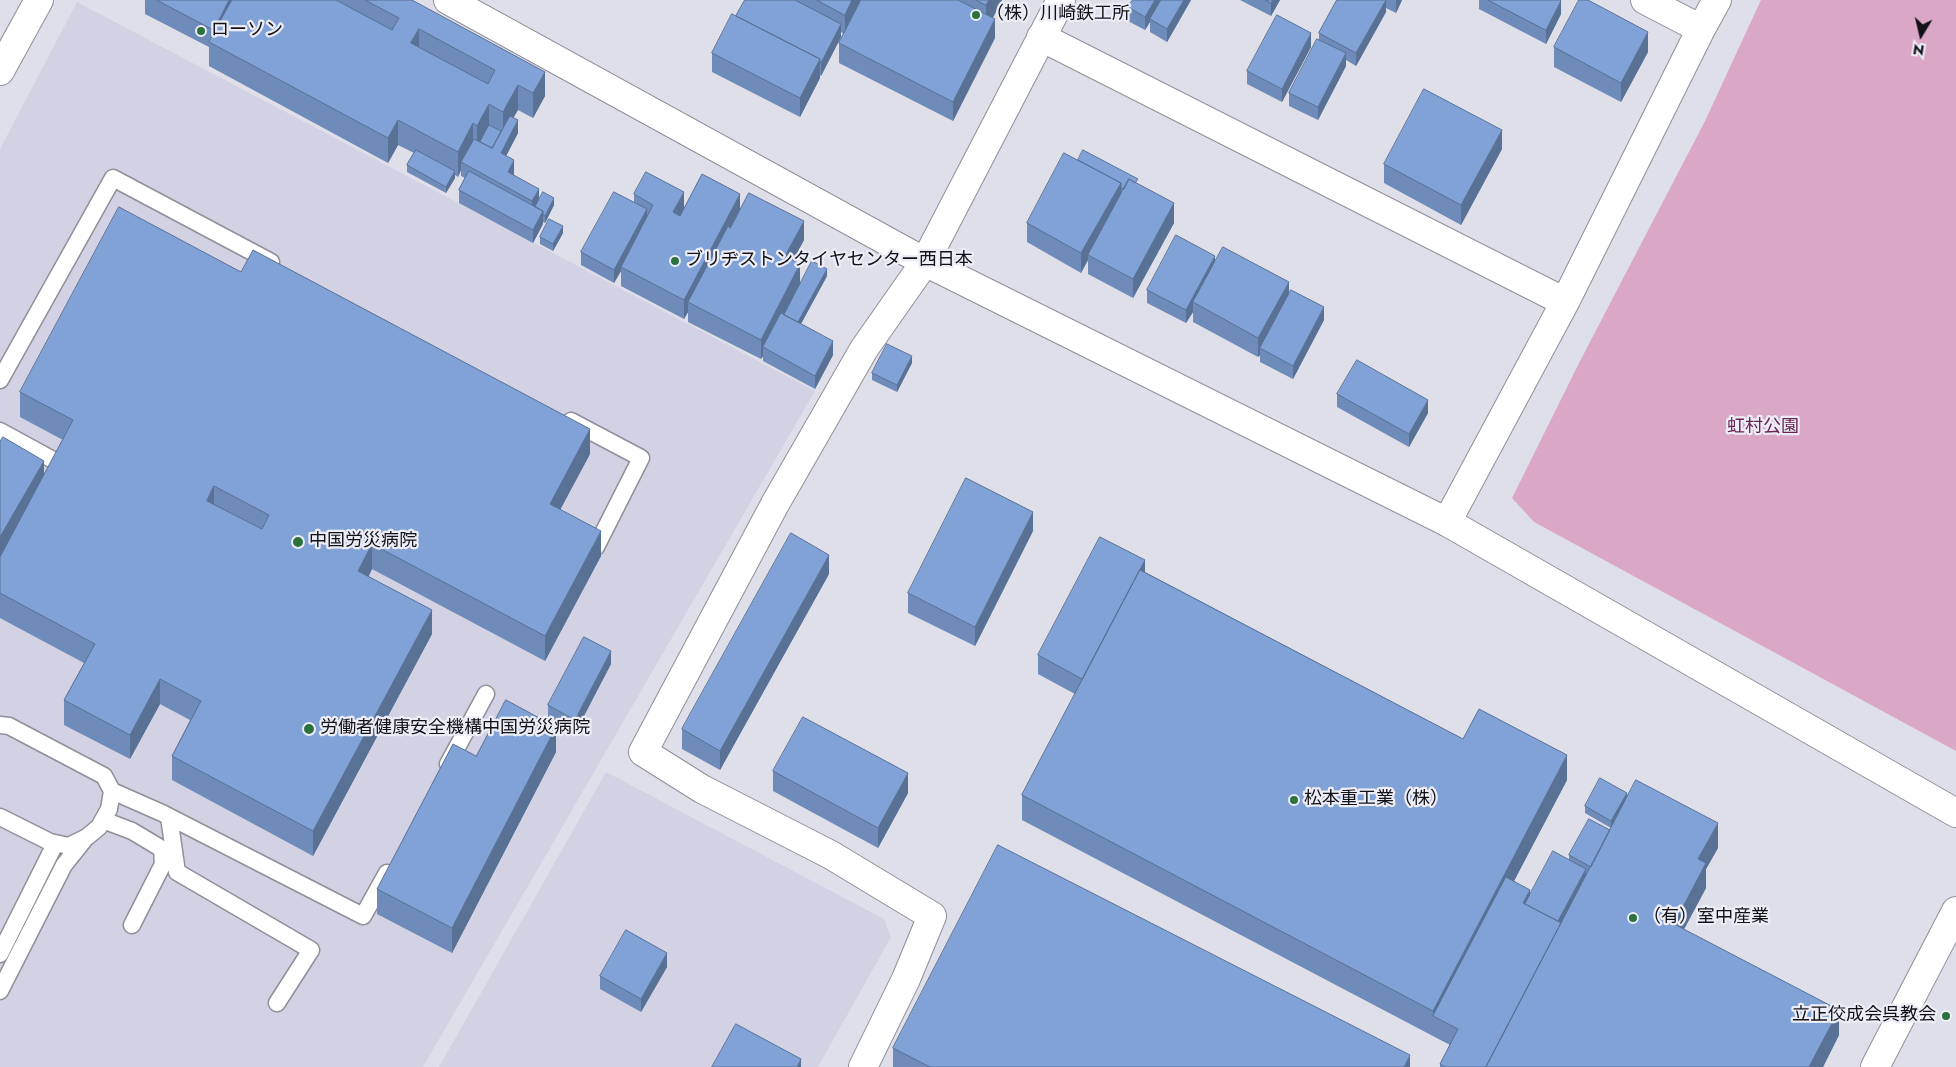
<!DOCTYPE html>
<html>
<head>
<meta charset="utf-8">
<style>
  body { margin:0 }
  #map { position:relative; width:1956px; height:1067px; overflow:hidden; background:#dfdfea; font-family:Jost,sans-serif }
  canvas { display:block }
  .north { position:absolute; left:1896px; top:10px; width:50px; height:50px; -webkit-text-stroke:4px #ededf7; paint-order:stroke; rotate:189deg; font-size:14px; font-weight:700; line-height:20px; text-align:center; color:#121115 }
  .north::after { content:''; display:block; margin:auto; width:18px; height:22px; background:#121115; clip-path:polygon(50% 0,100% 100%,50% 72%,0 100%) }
</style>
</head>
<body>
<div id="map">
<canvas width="1956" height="1067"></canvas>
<div class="north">N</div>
</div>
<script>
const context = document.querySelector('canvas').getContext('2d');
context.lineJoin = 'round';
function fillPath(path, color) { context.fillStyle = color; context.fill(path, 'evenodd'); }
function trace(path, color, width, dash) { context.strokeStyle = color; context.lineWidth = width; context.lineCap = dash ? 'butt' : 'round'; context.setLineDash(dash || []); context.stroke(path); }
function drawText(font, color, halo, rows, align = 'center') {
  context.font = font + ' Jost,"Noto Sans JP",sans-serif'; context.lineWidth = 4.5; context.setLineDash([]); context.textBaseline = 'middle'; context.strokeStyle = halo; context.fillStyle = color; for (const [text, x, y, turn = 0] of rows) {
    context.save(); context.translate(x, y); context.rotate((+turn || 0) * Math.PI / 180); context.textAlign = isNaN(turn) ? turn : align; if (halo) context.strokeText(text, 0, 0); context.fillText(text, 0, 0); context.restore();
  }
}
fillPath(new Path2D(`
  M77,2L815,391L423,1067H0V149Z
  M606,772L884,919L891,937L818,1067H439Z`), '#d3d2e4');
fillPath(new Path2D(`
  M1761,0H1956V751L1534,522L1512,498L1579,363L1705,121Z`), '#daa8c6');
const lane = new Path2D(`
  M0,380L113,178L271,262
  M571,421L641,458L596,547
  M0,431L55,461
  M0,725L9,726L104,776L112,791L109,809L99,827L87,837L69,846L50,842L0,817
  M448,764L486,694
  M112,791L162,813L363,916L387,873
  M169,817L177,872L311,950L277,1003
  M103,820L132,831L162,849L163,864L132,925
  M0,954L55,844
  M0,991L64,865L84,840`);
const street = new Path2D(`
  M1645,0L1701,29
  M1041,37L1565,302
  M1447,522L1565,302L1701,29L1717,0
  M863,1067L906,979L932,916L831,855L702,789L643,752L775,504L864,349L925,262
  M1875,1067L1956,911`);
const secondary = new Path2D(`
  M448,0L925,262L1447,522L1956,813
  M0,71L39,0
  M925,262L1061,0`);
trace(lane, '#8f8f99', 19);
trace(street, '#8f8f99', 30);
trace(secondary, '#8f8f99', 30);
trace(lane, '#fff', 16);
trace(street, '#fff', 28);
trace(secondary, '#fff', 28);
fillPath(new Path2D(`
  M145,0H412L545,96L533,118L518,110L513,117L518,133L506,156L514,173V175L539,200L554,205L545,223L543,222V224L533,243L459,203V190L465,178L461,176V170L458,177L455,175V178L446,193L407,172V165L414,153L398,145L388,163L209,66V47L145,14Z
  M745,0H1002L993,18L995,38L953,121L839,63V43L844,34L841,32V37L821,76L820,75V78L800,117L712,72V53L736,16Z
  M1133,0H1191L1167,42L1150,32V22L1145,30L1128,21V7Z
  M1240,0H1280L1271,16Z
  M1337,0H1402L1396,13L1386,8V12L1356,66L1346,60V66L1318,120L1289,106V93L1319,40V33Z
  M1479,0H1560L1561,14L1546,44L1479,9Z
  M1311,47L1282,102L1247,84V71Z
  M1554,47L1648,52L1621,102L1554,67Z
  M1502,149L1461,225L1384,183V164Z
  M1078,160L1138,184L1174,223L1133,298L1088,274V260L1081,273L1027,242V223Z
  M634,194L684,208L740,210L804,240L793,260L800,283L827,276L801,324L833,355L815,389L763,361V356L761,359L688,322V312L684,319L621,286V271L614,283L581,265V252L634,202Z
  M563,233L553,251L540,244V237Z
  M1215,261L1289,294L1324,320L1293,379L1260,362V355L1258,357L1193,322V312L1186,323L1147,303V290Z
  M241,272L590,454L560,509L601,556L545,661L372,569L369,576L432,634L313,856L172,780V756L190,720L160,704L130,759L64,725V700L84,663L0,618V442L44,475L63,440L20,417V392Z
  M912,363L897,392L872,380V373Z
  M1337,394L1428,413L1409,447L1337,407Z
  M1033,531L975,646L908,613V593Z
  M1145,572L1463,739L1567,780L1514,881L1530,896L1569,860V855L1610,830L1611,828L1585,813V806L1627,797L1718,848L1706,869V888L1684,929L1839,1035L1823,1067H1440V1064L1450,1045L1022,820V795L1075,694L1038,674V655Z
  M829,574L720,770L682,749V729Z
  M611,664L575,733L548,719V705Z
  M556,752L452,953L377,914V889L476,756Z
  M773,771L908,793L878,848L773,791Z
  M667,967L641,1012L600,989V976Z
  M893,1048L1410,1067H893Z`), '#6e8bb9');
fillPath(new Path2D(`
  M229,0H239L214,44V30Z
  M852,0H863L845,34V15Z
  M989,0H1002L986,30V5Z
  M1155,0H1162L1150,19V22L1145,30V17Z
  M1184,0H1191L1167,42V29Z
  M1273,0H1280L1271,16V3Z
  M1386,0V12L1356,66V53Z
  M1396,0H1402L1396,13Z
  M1561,1V14L1546,44V30Z
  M995,19V38L953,121V102Z
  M841,24V37L821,76V63Z
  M419,29V54L411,43Z
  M1648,32V52L1621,102V83Z
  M1311,33V47L1282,102V89Z
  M1346,53V66L1318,120V107Z
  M820,59V78L800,117V98Z
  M545,72V96L533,118V93Z
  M518,85V110L503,136V112Z
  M489,104V129L477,150V126Z
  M398,120V145L388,163V138Z
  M518,120V133L501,166V153Z
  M473,123V148L461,162V170L458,177V152Z
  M1502,130V149L1461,225V205Z
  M514,160V173L508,185V172Z
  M455,171V178L446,193V187Z
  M1121,183V202L1088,255V260L1081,273V253Z
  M539,189V202L532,214V201Z
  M684,192V211L673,231V212Z
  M740,194V214L688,302V312L684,319V300Z
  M554,198V205L545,223V216Z
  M1174,203V223L1133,298V279Z
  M647,209V222L621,267V271L614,283V270Z
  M543,211V224L533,243V230Z
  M804,221V240L785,276V256Z
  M563,226V233L553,251V244Z
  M1215,256V269L1193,302V312L1186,323V310Z
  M800,264V283L766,349L763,347V356L761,359V340Z
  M827,269V276L797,331V324Z
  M1289,282V301L1260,348V355L1258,357V338Z
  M1324,307V320L1293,379V366Z
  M833,341V355L815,389V376Z
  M912,356V363L897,392V385Z
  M1428,400V413L1409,447V434Z
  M590,429V454L550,529V504Z
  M44,461V486L0,562V537Z
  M214,486V511L207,501Z
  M1033,512V531L975,646V627Z
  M601,531V556L545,661V636Z
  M372,544V569L358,596V571Z
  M829,555V574L720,770V751Z
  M1145,560V580L1082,698V679Z
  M432,610V634L313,856V831Z
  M611,651V664L575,733V720Z
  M160,679V704L130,759V735Z
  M556,727V752L452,953V928Z
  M1567,755V780L1441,1020L1433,1016V1011Z
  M908,773V793L878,848V828Z
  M1627,793V800L1611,828V821Z
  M1718,823V848L1706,869V888L1674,948V924L1698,859Z
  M1586,869V882L1496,1067L1557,923Z
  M1530,890V909L1523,903Z
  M667,953V967L641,1012V999Z
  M1839,1010V1035L1823,1067H1809Z
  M1410,1055V1067H1404Z
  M801,1059V1067H797Z`), '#5a7196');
const building = new Path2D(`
  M157,0H229L214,30Z
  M232,0H336L392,30L399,18L365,0H412L545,72L533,93L518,85L503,112L489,104L477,126L473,123L458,152L398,120L388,138L209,42ZM419,29L495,70L488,84L411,43Z
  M745,0H795L841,24L821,63L820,62V59L736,16Z
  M817,0H852L845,15Z
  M861,0H958L995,19L953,102L839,43Z
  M976,0H989L986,5Z
  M1133,0H1155L1145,17L1128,7Z
  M1161,0H1184L1167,29L1150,19Z
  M1266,0H1273L1271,3Z
  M1337,0H1386L1356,53L1319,33Z
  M1488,0H1560L1561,1L1546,30Z
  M1579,0H1588L1648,32L1621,83L1554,47Z
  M732,14L820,59L800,98L712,53Z
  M1277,15L1311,33L1282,89L1247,71Z
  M1317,39L1346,53L1318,107L1289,93Z
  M1424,89L1502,130L1461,205L1384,164Z
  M510,116L518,120L501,153L514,160L508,172L539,189L532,201L461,162L474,139L492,148Z
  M489,125L501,131L492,148L480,142Z
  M416,150L455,171L446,187L407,165Z
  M1083,150L1138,179L1135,183L1129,179L1124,189L1121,188V183L1078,160Z
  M1064,153L1121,183L1081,253L1027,223Z
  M469,171L543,211L533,230L459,190Z
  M646,172L684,192L673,212L680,216L702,174L740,194L684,300L621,267L653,205L634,194Z
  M1129,179L1174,203L1133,279L1088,255Z
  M543,192L554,198L545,216L543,215V211L535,207Z
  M614,192L647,209L614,270L581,252Z
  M749,193L804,221L785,256L800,264L761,340L688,302L728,226L730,228Z
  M119,207L241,272L253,250L590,429L550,504L601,531L545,636L372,544L358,571L432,610L313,831L172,756L201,701L160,679L130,735L64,700L95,644L0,593V557L73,420L20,392ZM214,486L269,515L262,529L207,501Z
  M549,219L563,226L553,244L540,237Z
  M1176,235L1215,256L1186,310L1147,290Z
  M1223,247L1289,282L1258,338L1193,302Z
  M812,261L827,269L798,322L784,315Z
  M1291,290L1324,307L1293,366L1260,348Z
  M781,313L833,341L815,376L763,347Z
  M887,344L912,356L897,385L872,373Z
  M1357,360L1428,400L1409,434L1337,394Z
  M3,437L44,461L0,537V442Z
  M966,478L1033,512L975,627L908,593Z
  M791,533L829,555L720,751L682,729Z
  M1100,537L1145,560L1082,679L1038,655Z
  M1140,570L1463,739L1479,709L1567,755L1433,1011L1022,795Z
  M584,637L611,651L575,720L548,705Z
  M506,700L556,727L452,928L377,889L453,744L476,756Z
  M803,717L908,773L878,828L773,771Z
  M1600,778L1627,793L1611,821L1585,806Z
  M1636,780L1718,823L1698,859L1706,863L1674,924L1839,1010L1809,1067H1486Z
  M1589,819L1610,830L1591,867L1569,855Z
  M998,845L1410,1055L1404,1067H930L893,1048Z
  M1553,851L1586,869L1558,921L1525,904Z
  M1506,877L1530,890L1523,903L1561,923L1486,1067H1445L1440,1064L1458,1029L1433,1016Z
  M626,930L667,953L641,999L600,976Z
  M736,1024L801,1059L797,1067H712Z`);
fillPath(building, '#80a2d7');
trace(building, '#5a7196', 1);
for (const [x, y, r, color] of [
  [976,15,5,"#2d723e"],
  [201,31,5,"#2d723e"],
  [675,261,5,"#2d723e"],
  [298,542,6,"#2d723e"],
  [309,729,6,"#2d723e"],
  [1294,800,5,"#2d723e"],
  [1633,918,5,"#2d723e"],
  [1946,1016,5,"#2d723e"]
]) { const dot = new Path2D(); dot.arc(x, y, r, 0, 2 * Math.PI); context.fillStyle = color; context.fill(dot); trace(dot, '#ededf7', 2); }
drawText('18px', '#121115', '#ededf7', [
  ["（株）川崎鉄工所",986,15],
  ["ローソン",211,31],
  ["ブリヂストンタイヤセンター西日本",685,261],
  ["中国労災病院",309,542],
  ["労働者健康安全機構中国労災病院",320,729],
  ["松本重工業（株）",1304,800],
  ["（有）室中産業",1643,918],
  ["立正佼成会呉教会",1936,1016,"right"]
], 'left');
drawText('18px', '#682253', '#ededf7', [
  ["虹村公園",1763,428]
]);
</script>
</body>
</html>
